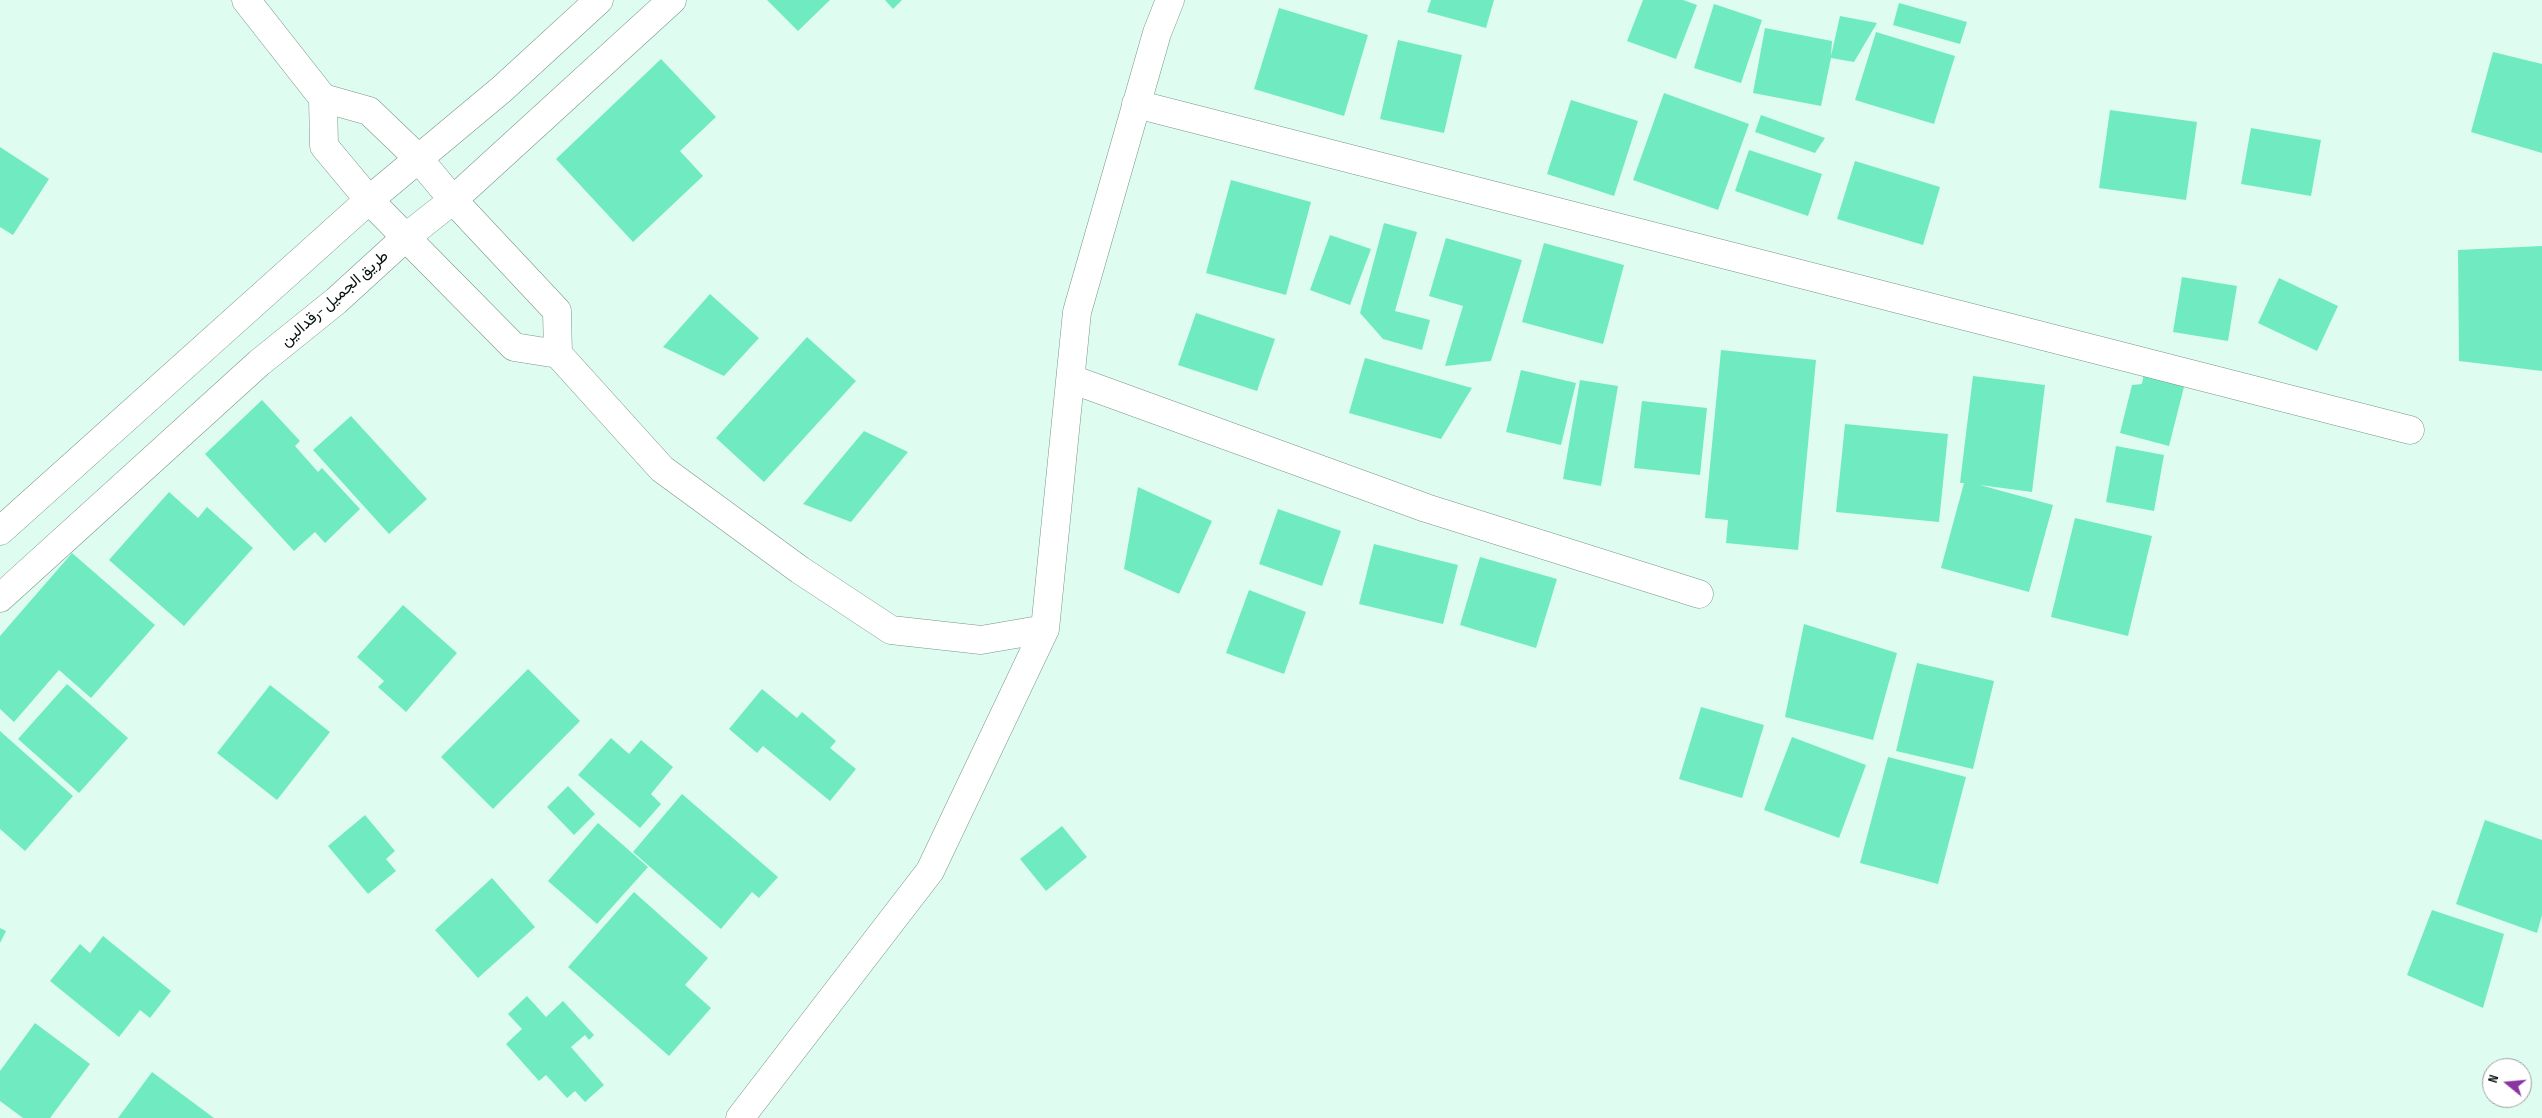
<!DOCTYPE html>
<html>
<head>
<meta charset="utf-8">
<style>
  body { margin:0 }
  #map { position:relative; width:2542px; height:1118px; overflow:hidden; background:#dffcf0; font-family:"Sofia Sans Condensed",sans-serif }
  canvas { display:block }
  .north { position:absolute; left:2482px; top:1058px; width:50px; height:50px; box-sizing:border-box; background:#fff; border:1px solid #9ca09e; border-radius:50%; rotate:287deg; font-size:14px; font-weight:700; line-height:20px; text-align:center; color:#07110d }
  .north::after { content:''; display:block; margin:auto; width:18px; height:22px; background:#8b35a3; clip-path:polygon(50% 0,100% 100%,50% 72%,0 100%) }
</style>
</head>
<body>
<div id="map">
<canvas width="2542" height="1118"></canvas>
<div class="north">N</div>
</div>
<script>
const context = document.querySelector('canvas').getContext('2d');
context.lineJoin = 'round';
function fillPath(path, color) { context.fillStyle = color; context.fill(path, 'evenodd'); }
function trace(path, color, width, dash) { context.strokeStyle = color; context.lineWidth = width; context.lineCap = dash ? 'butt' : 'round'; context.setLineDash(dash || []); context.stroke(path); }
function drawText(font, color, halo, rows, align = 'center') {
  context.font = font + ' "Sofia Sans Condensed",Vazirmatn,sans-serif'; context.lineWidth = 4.5; context.setLineDash([]); context.textBaseline = 'middle'; context.strokeStyle = halo; context.fillStyle = color; for (const [text, x, y, turn = 0] of rows) {
    context.save(); context.translate(x, y); context.rotate((+turn || 0) * Math.PI / 180); context.textAlign = isNaN(turn) ? turn : align; if (halo) context.strokeText(text, 0, 0); context.fillText(text, 0, 0); context.restore();
  }
}
fillPath(new Path2D(`
  M767,0H830L798,31Z
  M885,0H902L893,9Z
  M1431,0H1494L1486,28L1427,12Z
  M1643,0H1683L1697,5L1676,59L1627,41Z
  M1899,3L1967,22L1960,44L1893,25Z
  M1714,4L1762,20L1741,83L1694,68Z
  M1279,8L1368,35L1344,116L1254,89Z
  M1840,16L1877,23L1854,62L1831,58L1821,106L1753,93L1765,28L1832,41L1831,56Z
  M1876,32L1955,56L1934,124L1855,100Z
  M1398,40L1462,55L1444,133L1380,119Z
  M2493,52L2542,64V153L2471,132Z
  M661,59L716,117L680,151L703,176L633,242L556,159Z
  M1664,93L1749,124L1718,210L1633,180Z
  M1571,100L1638,121L1614,196L1547,174Z
  M2110,110L2197,122L2186,200L2099,188Z
  M1761,115L1825,138L1815,153L1755,132Z
  M2251,128L2321,140L2311,196L2241,184Z
  M0,147L49,179L13,235L0,227Z
  M1749,150L1822,174L1808,216L1735,191Z
  M1855,161L1940,187L1923,245L1837,219Z
  M1231,180L1311,202L1286,295L1206,273Z
  M1384,223L1417,232L1395,311L1430,320L1422,350L1383,339L1360,313Z
  M1330,235L1371,249L1350,305L1310,290Z
  M1446,238L1522,260L1491,361L1445,366L1463,306L1429,296Z
  M1544,243L1624,265L1603,344L1522,322Z
  M2542,246V371L2459,361L2458,250Z
  M2182,277L2237,286L2228,341L2173,332Z
  M2279,278L2338,306L2317,351L2258,323Z
  M710,294L759,338L724,376L663,347Z
  M1196,313L1275,339L1257,391L1178,365Z
  M807,337L856,381L764,482L716,438Z
  M1721,350L1816,360L1798,550L1726,543L1728,520L1705,518Z
  M1365,358L1472,388L1441,439L1349,413Z
  M1521,370L1576,383L1561,445L1506,432Z
  M2144,373L2185,383L2169,446L2120,433L2132,385L2142,384Z
  M1973,376L2045,385L2032,492L1980,485L2053,505L2029,592L1941,568L1964,483H1960Z
  M1580,380L1618,386L1601,486L1563,479Z
  M262,400L300,441L295,446L318,472L322,468L360,509L325,543L315,532L294,551L205,454Z
  M1642,401L1707,408L1700,475L1634,468Z
  M351,416L427,499L389,534L313,450Z
  M1845,424L1948,434L1939,522L1836,512Z
  M864,431L908,452L851,522L803,504Z
  M2116,446L2164,455L2154,511L2106,502Z
  M1138,487L1212,521L1179,594L1124,569Z
  M169,492L198,518L207,507L253,548L184,626L109,560Z
  M1278,509L1341,531L1322,586L1259,564Z
  M2075,518L2152,536L2128,636L2051,617Z
  M1374,544L1458,565L1443,624L1359,604Z
  M72,553L155,625L91,698L59,670L14,722L0,709V636Z
  M1480,557L1557,579L1536,648L1460,625Z
  M1249,590L1306,612L1284,674L1226,653Z
  M403,605L457,653L406,712L378,687L384,681L357,657Z
  M1804,624L1897,653L1873,740L1785,717Z
  M1917,663L1994,681L1973,769L1896,751Z
  M528,669L580,721L493,809L441,757Z
  M67,684L128,738L79,793L18,739Z
  M270,685L330,732L277,800L217,753Z
  M762,689L797,718L802,712L836,741L830,748L856,769L830,801L763,746L757,753L729,729Z
  M1701,707L1764,725L1742,798L1679,779Z
  M0,731L73,796L25,851L0,829Z
  M1792,737L1866,765L1839,838L1764,810Z
  M611,738L629,754L641,740L673,767L651,794L661,804L640,828L578,775Z
  M1888,757L1966,777L1938,884L1860,863Z
  M568,786L595,814L574,835L547,807Z
  M682,794L778,877L759,898L752,892L721,929L633,852Z
  M365,815L395,851L386,859L396,871L368,894L328,846Z
  M2485,820L2542,840V915L2537,933L2456,904Z
  M598,823L648,867L597,924L548,881Z
  M1062,826L1087,857L1046,891L1020,859Z
  M492,878L535,927L478,978L435,930Z
  M634,892L708,958L685,985L711,1008L669,1056L568,967Z
  M2432,910L2504,934L2483,1008L2407,975Z
  M0,928L6,931L0,943Z
  M103,936L171,991L150,1018L140,1010L119,1037L50,981L80,944L90,953Z
  M527,996L546,1017L563,1001L594,1035L589,1040L585,1035L571,1047L604,1085L585,1102L575,1091L567,1098L546,1075L539,1081L506,1044L522,1029L508,1014Z
  M35,1023L90,1064L50,1118H23L0,1101V1071Z
  M152,1072L214,1118H118Z`), '#70ebc1');
const street = new Path2D(`
  M246,0L323,98L369,111L418,158L453,200L557,311L558,354
  M323,98L324,146L369,200L514,347L558,354L662,469L800,570L891,630L981,640L1045,629
  M1136,104L2410,430
  M1071,379L1426,508L1699,594
  M740,1118L930,871L1045,629L1077,312L1157,33L1170,0`);
const primary = new Path2D(`
  M0,531L369,200L502,89L599,0
  M0,598L259,363L336,301L405,238L453,200L672,0`);
trace(street, '#7a958a', 29);
trace(primary, '#7a958a', 29);
trace(street, '#fff', 28);
trace(primary, '#fff', 28);
drawText('16px', '#07110d', '#fff', [
  ["طريق الجميل -رقدالين",335,299,-41]
]);
</script>
</body>
</html>
